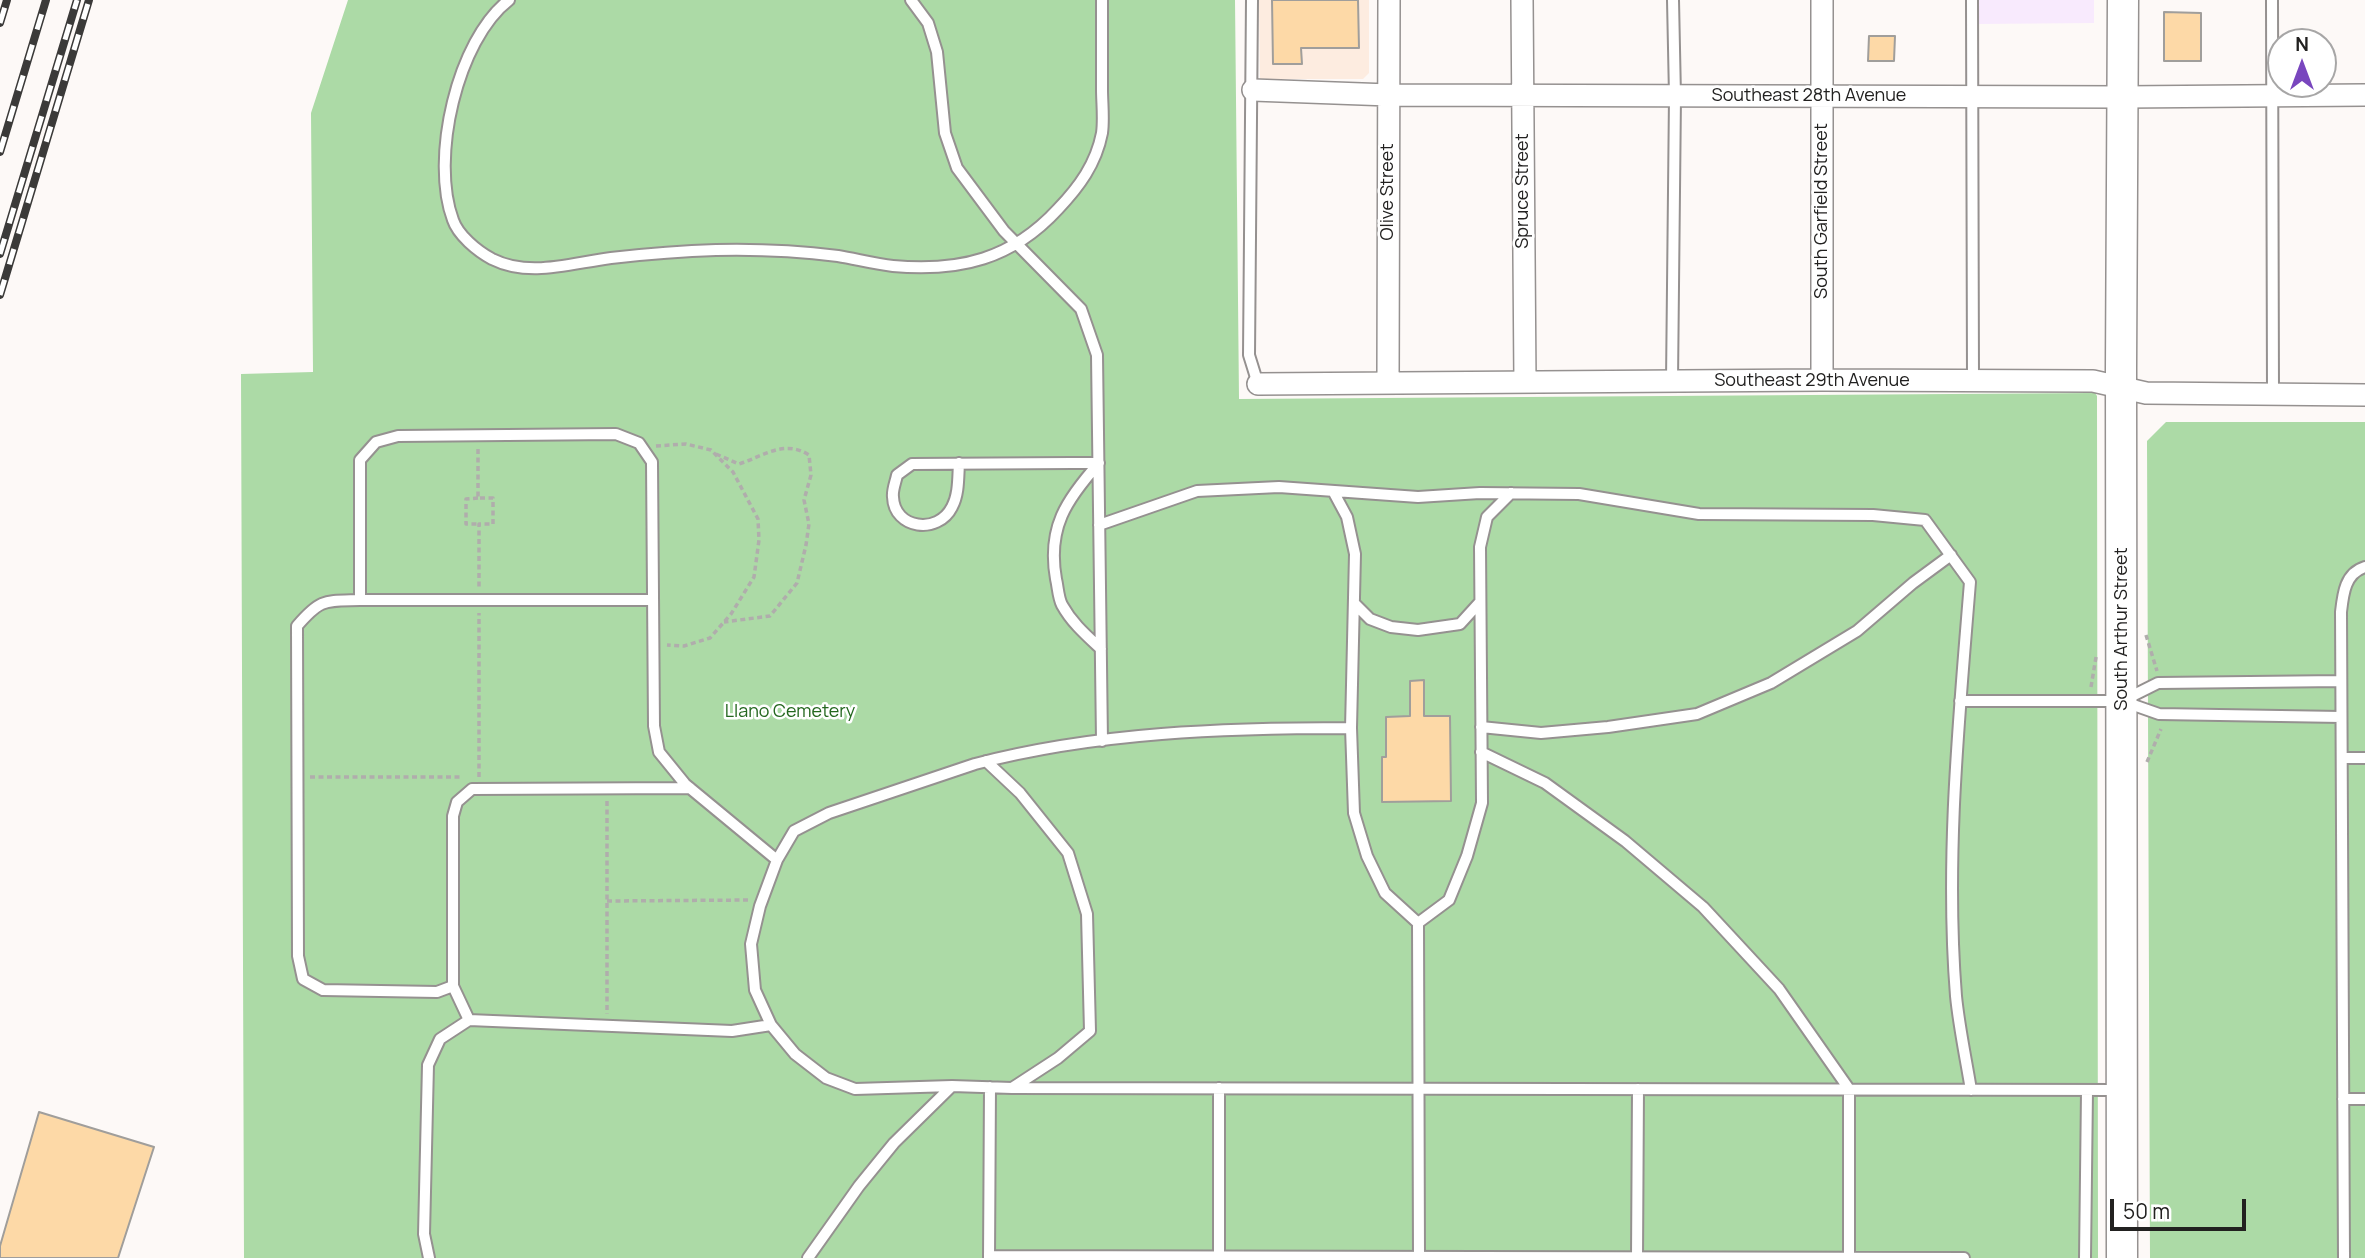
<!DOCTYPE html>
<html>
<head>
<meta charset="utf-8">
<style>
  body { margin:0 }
  #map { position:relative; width:2365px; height:1258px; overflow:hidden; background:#fdf9f7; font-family:Manrope,sans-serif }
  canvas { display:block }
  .north { position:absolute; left:2267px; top:28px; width:70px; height:70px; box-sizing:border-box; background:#fff; border:2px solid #a7a6a6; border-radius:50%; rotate:0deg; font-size:19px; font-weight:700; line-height:28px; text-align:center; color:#222120 }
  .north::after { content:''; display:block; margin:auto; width:24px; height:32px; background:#7946be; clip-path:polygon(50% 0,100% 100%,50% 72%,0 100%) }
  .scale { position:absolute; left:2110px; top:1199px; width:136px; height:32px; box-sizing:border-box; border:4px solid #222120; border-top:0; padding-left:9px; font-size:21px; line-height:24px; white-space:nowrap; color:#222120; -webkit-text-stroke:5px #fff; paint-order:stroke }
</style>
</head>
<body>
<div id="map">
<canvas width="2365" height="1258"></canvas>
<div class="north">N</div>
<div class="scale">50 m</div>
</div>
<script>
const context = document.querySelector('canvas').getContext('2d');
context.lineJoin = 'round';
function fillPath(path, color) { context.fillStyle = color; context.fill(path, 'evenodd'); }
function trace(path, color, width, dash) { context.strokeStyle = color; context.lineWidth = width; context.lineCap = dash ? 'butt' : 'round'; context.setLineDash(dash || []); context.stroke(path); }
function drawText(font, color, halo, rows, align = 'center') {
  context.font = font + ' Manrope,sans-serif'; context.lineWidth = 5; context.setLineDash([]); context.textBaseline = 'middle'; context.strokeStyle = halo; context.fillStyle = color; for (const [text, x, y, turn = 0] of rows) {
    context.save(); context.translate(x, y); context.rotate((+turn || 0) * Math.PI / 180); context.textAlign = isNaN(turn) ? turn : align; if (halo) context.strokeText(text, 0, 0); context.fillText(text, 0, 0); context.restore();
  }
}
fillPath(new Path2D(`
  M1979,0H2094V23L1979,24Z`), '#f8eafd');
fillPath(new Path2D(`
  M1259,0H1369V73L1363,79H1260Z`), '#fdece0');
fillPath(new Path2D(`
  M348,0H1235L1239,399L2095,393L2097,396L2098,1258H244L241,374L313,372L311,113Z
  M2166,422H2365V1258H2150L2147,441Z`), '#acdaa6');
const building = new Path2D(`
  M1272,0H1358L1359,48H1301L1302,64H1273Z
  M2164,12L2201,13V61H2164Z
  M1869,36H1895L1894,61H1868Z
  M1424,680V716H1450L1451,801L1382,802V757H1386V717L1410,716V681Z
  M39,1112L154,1147L118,1258H0V1246Z`);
fillPath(building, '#fdd9a7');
trace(building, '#a09e9b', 2);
const lane = new Path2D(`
  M509,0C457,40 430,159 453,220C458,235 477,251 492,259C530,278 571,263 611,258C646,254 681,251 716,250C757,249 798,251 838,256C856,259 875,264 893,266C960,272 1012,259 1058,209C1079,187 1096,164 1102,133C1104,119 1102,103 1102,89C1102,59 1102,30 1102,0
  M911,0L928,23L937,52L945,133L957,168L1004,231L1081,309L1097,355L1102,741
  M1252,0L1249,355L1258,384
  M1972,0L1973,380
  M2272,0L2273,394
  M1672,381L1675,96L1673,0
  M959,463C958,478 959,494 952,507C938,535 894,529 893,497C892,490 896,481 897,475L912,464L1072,463H1099
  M1099,463C1066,500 1047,528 1056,579C1058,587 1058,597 1062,605C1072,623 1086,635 1101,649
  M1333,491L1347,517L1355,554L1351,728L1354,813L1367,856L1385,893L1418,923L1449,900L1467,856L1482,803L1480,547L1487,517L1511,493
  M1099,525L1197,491L1279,487L1418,497L1480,493L1579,494L1699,514L1873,515L1925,520L1970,582C1959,719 1945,858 1956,996C1959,1027 1966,1059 1971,1090
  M360,600V460L376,442L398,436L616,434L639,443L652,462L654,726L659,752L685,784L777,860
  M653,600H360C325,601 321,598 297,626L298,956L303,979L323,990L437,992L453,986V816L457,802L472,789L690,788
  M1354,603L1370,619L1391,627L1418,630L1460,624L1480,602
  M2124,700L2158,683L2341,681
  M1960,701H2122L2159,714L2341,717
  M1481,727L1541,733L1608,727L1697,714L1771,683L1857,631L1913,583L1951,555
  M1481,752L1545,783L1625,841L1703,907L1779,989L1849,1089V1258
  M2342,758H2365
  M986,761L1020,793L1068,853L1087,914L1090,1031L1058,1058L1012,1088L952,1086L855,1089L826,1078L795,1054L771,1025L755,990L751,944L760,906L777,860L794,831L829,813L975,764C1097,732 1225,728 1351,728
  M1418,923L1419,1258
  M453,986L469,1020L732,1031L771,1025
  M1012,1088L2119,1090
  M1219,1088V1258
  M2343,1099H2365
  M989,1256L1964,1258
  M429,1258L424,1234L428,1065L440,1039L469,1020
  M808,1258L859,1186L894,1143L952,1086
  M989,1258L990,1087
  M1637,1258L1638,1089
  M2085,1258L2087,1091
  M2344,1258L2341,612C2343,594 2345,573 2365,567`);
const street = new Path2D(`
  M1522,0L1525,382
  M1822,0V380
  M1253,90L1389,95L2124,97L2365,95
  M1388,383L1389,0
  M1258,384L1822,380L2093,381L2146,393L2365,395`);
const secondary = new Path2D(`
  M2122,1258L2121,368L2123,0`);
trace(lane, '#959190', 14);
trace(street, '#959190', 24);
trace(secondary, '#959190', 33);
trace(new Path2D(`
  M656,446L686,444L711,450L733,472L758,519L759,540L754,577L731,614L710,638L684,646L667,645
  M478,449V498H493V524H479V588
  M716,454L739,464C764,456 784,439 809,455L811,475L804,500L809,524L806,545L797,583L770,616L724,622
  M478,498L466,499V524H479
  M2146,635L2157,671
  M2091,687L2096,657
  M2147,762L2161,729
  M310,777H463
  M479,777V613
  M607,801V1014
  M607,901L750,900`), '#b0adac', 3.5, [5, 3.5]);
trace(lane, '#fff', 10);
trace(street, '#fff', 21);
trace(secondary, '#fff', 30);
const rail = new Path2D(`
  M0,23L7,0
  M0,152L46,0
  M0,254L77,0
  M0,295L89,0`);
trace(rail, '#3b3a39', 8);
trace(rail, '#fff', 5, [16]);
drawText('18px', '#222120', '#fff', [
  ["Southeast 28th Avenue",1809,96],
  ["Spruce Street",1523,191,-90],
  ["Olive Street",1388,192,-90],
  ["South Garfield Street",1822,211,-90],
  ["Southeast 29th Avenue",1812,381],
  ["South Arthur Street",2122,629,-90]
]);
drawText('18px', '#24671f', '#fff', [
  ["Llano Cemetery",790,712]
]);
</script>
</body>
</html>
